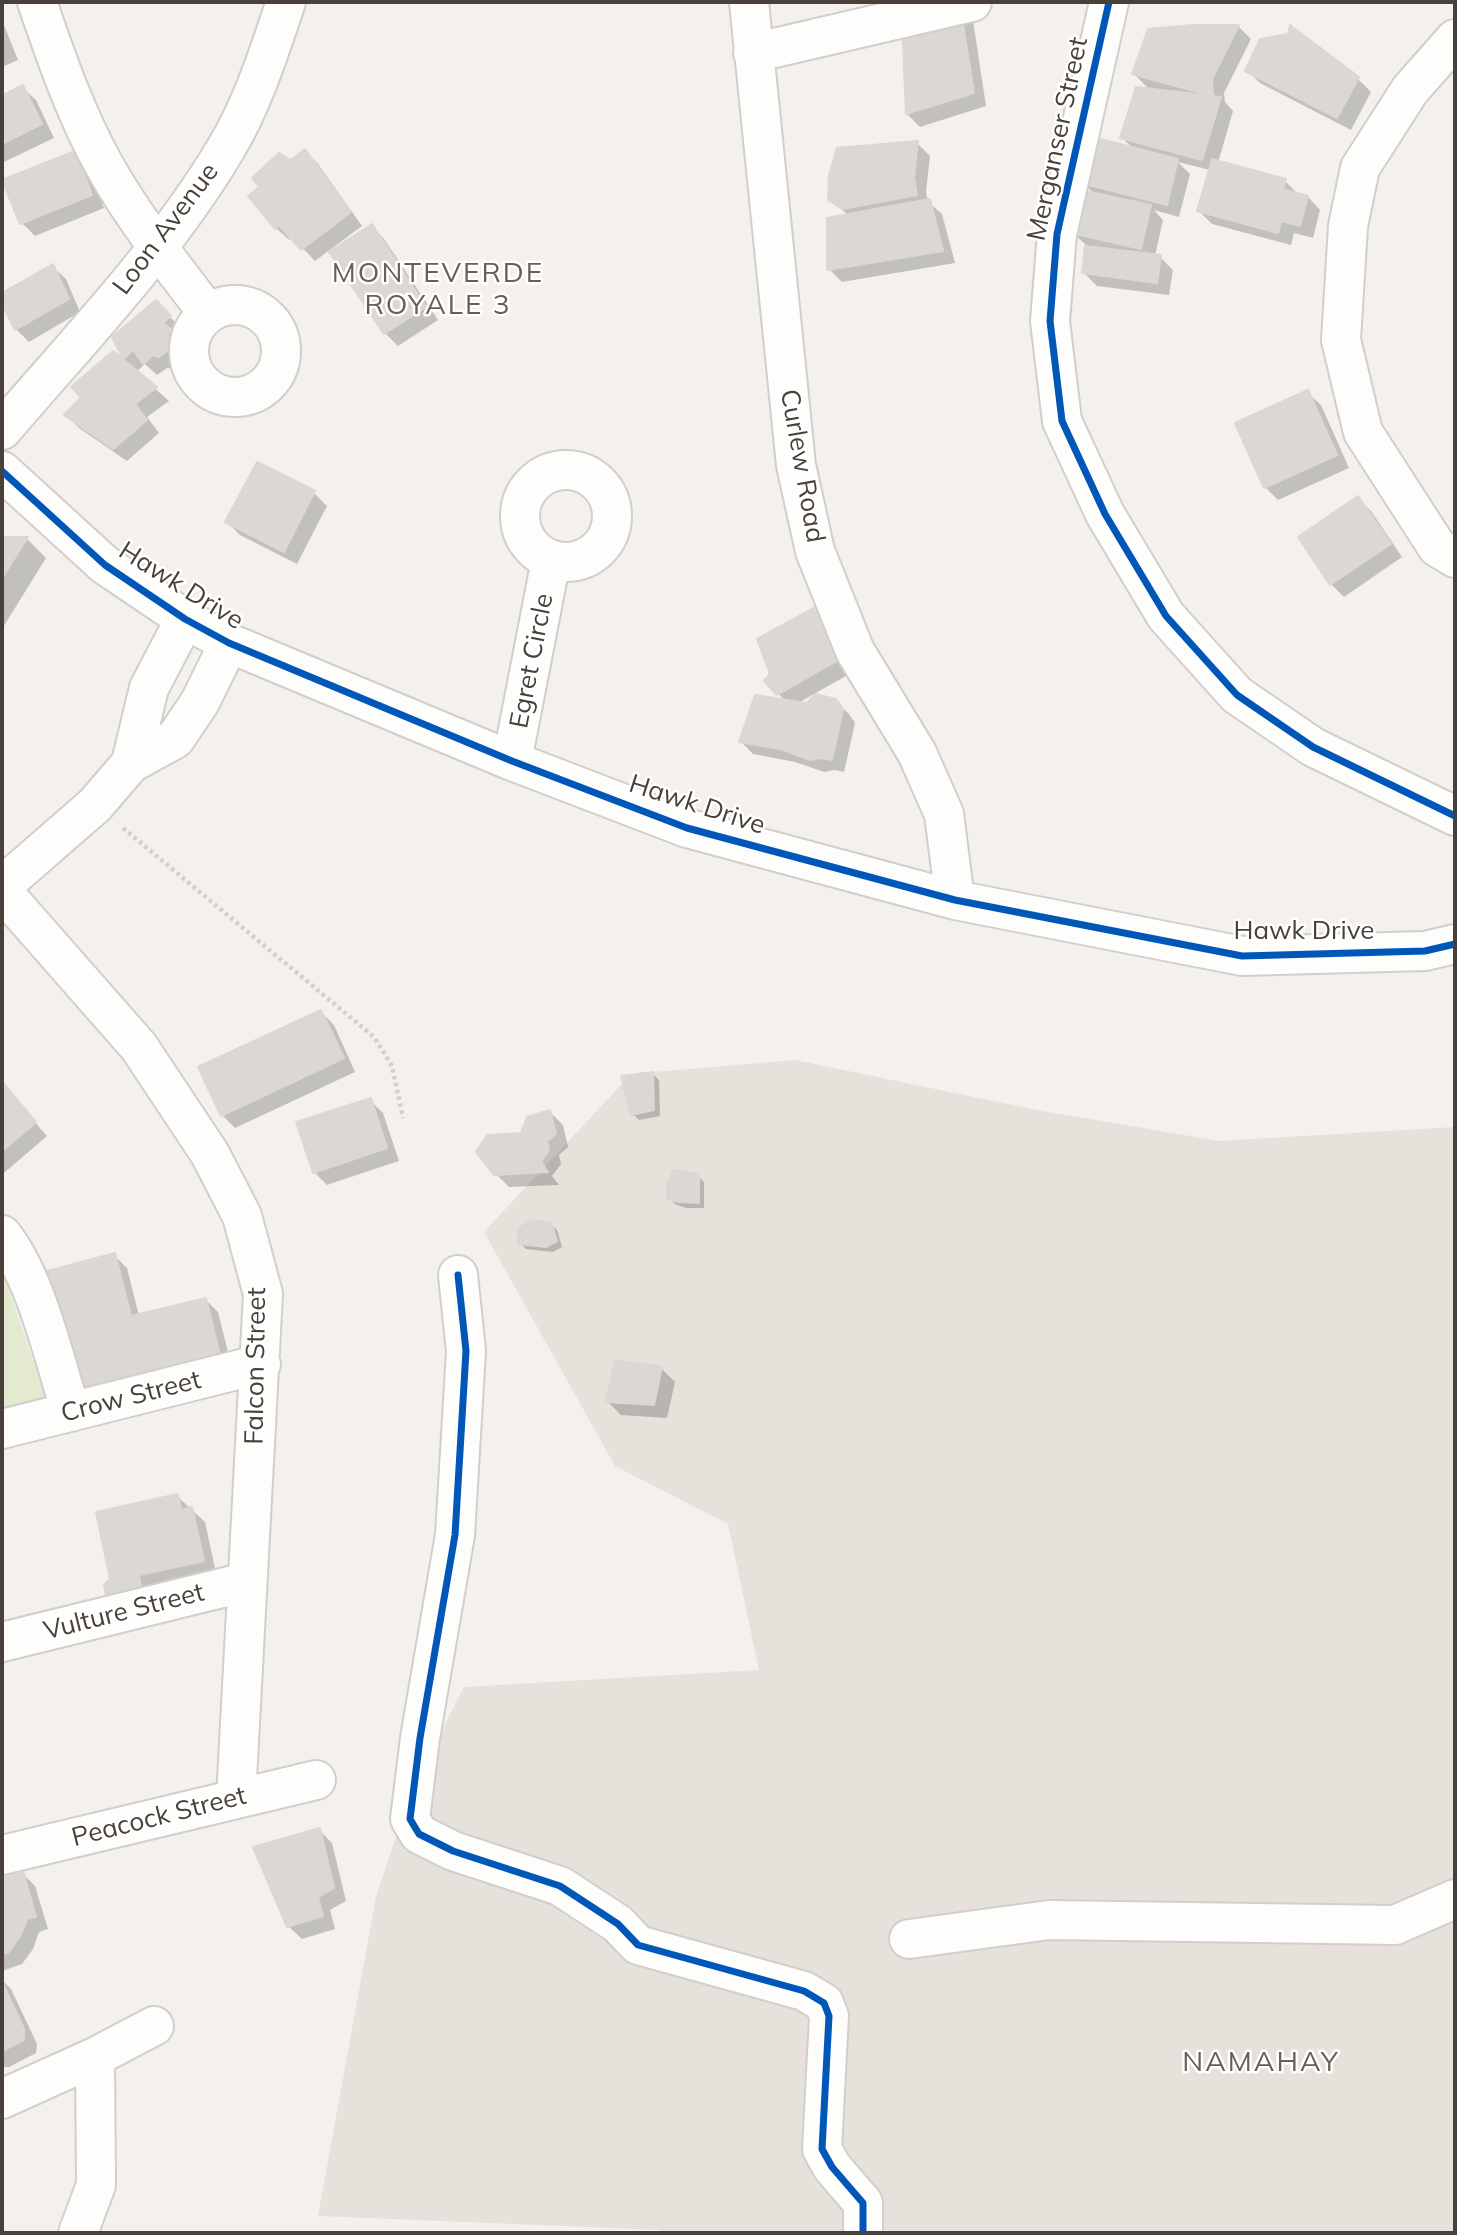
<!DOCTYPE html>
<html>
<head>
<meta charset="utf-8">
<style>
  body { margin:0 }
  #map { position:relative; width:1457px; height:2235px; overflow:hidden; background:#f3f0ed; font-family:Mulish,sans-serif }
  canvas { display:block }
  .frame { position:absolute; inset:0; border:4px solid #494139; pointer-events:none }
</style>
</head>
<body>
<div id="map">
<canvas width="1457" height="2235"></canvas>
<div class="frame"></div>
</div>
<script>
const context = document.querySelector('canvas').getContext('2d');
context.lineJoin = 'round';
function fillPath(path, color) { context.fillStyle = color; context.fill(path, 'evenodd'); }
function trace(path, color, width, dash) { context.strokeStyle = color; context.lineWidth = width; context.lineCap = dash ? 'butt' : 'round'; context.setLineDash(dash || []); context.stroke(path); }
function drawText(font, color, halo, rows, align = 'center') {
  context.font = font + ' Mulish,sans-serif'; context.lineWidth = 5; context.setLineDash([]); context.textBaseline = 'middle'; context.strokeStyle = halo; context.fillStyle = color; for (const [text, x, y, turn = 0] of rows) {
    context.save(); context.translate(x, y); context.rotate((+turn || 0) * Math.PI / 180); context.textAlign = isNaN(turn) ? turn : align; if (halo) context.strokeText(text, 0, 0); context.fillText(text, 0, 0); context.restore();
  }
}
fillPath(new Path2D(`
  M795,1060L1037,1110L1219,1141L1455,1127V2233H660V2230L318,2216L376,1897L412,1789L464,1687L759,1670L728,1524L615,1466L484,1232L631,1074Z`), '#e6e1db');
fillPath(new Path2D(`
  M2,1270L46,1398L2,1410Z`), '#e3eacf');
fillPath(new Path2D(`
  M2,20L18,60L2,67Z
  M903,20H973L986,106L920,127L907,114Z
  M1192,26L1239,27L1251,39L1224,93L1225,102L1233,111L1218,163L1285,181L1298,194L1308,197L1320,210L1313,238L1294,233L1291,245L1212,224L1199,211L1210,170L1178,162L1190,174L1179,217L1154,210L1163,220L1155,256L1160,257L1173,270L1169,295L1097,286L1084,273L1087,246L1073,233L1095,195L1083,182L1135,150L1122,138L1151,91L1134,74Z
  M1291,28L1358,79L1371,92L1351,130L1260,83L1247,70L1289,35Z
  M23,88L36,100L54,138L4,162L2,160V98Z
  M917,143L930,156L926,192L928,202L942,214L955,263L842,282L829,269L849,216L830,199Z
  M305,151L318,164L362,226L315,261L291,236L289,240L276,228L250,196Z
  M74,153L87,166L104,208L35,236L22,223Z
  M372,226L384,239L438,320L398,346L385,333Z
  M53,267L66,279L80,312L29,342L16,329L2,300V295Z
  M156,303L183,330L175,336L184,344L178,350L187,358L173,369L167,368L157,375L145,364L136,372L169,401L147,417L159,433L127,461L79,428L66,415L128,366L114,338Z
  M1308,393L1321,405L1349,468L1278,500L1265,487Z
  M258,464L314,493L327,506L297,564L240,535L227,522Z
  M1358,498L1371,511L1402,557L1344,597L1331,584L1300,538Z
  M2,539H27L46,558L2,629Z
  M823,605L860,668L798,703L807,705L835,701L849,714L855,723L844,772L835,770L824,772L795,762L753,754L741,742L786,702L766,681Z
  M321,1012L334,1025L355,1072L235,1128L222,1115Z
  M653,1074L659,1080L660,1116L639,1120L633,1114Z
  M4,1087L47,1136L4,1173L2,1171V1088Z
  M370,1100L383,1113L399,1161L327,1185L314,1172Z
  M550,1112L563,1125L568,1147L559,1155L561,1164L552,1176L559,1185L509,1187L496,1174L523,1134Z
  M698,1176L704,1182V1208H686L675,1204L669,1198Z
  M550,1224L557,1230L562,1247L553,1252L526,1249L520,1243Z
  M114,1255L127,1268L139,1316L205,1299L218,1312L233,1372L90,1409Z
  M662,1369L675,1382L667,1418L621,1415L608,1402Z
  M177,1496L205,1522L216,1573L110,1604Z
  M319,1830L332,1843L346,1901L330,1910L335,1929L302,1939L288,1926Z
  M22,1873L35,1886L48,1929L39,1932L33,1949L22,1964L2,1971V1876Z
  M2,1980L11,1989L37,2044L36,2053L9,2067H2Z`), '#0003');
const building = new Path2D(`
  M960,6L974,93L906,114L902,19Z
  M1192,25H1239L1212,79L1213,96L1132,74L1148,29Z
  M1290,25L1359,77L1337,118L1245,71L1260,39L1288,34Z
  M23,85L42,124L2,144V96Z
  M1136,87L1221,97L1202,160L1120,138Z
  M1093,137L1178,159L1167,205L1081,183Z
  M918,141L914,178L917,195L842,209L828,200L829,175L837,148Z
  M305,149L351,212L301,250L278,224L275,229L248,196L259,187L252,178L279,153L291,160Z
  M75,151L92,195L20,224L2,180Z
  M1212,159L1286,179L1283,189L1308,196L1300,226L1281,221L1278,233L1197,211Z
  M1081,190L1151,205L1141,249L1071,233Z
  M930,199L943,251L827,270V218Z
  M372,224L426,307L384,334L329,252Z
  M1085,246L1161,255L1157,283L1082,273Z
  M53,264L69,299L15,330L2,304V293Z
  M156,300L171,316L163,323L172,330L167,335L176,345L159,357L153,355L143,364L133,350L123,359L112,337Z
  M113,351L157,387L135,404L147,420L113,449L64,415L81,397L71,387Z
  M1308,390L1337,455L1264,488L1235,423Z
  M257,462L315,491L284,552L225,522Z
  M1358,496L1391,544L1330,585L1298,537Z
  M2,537H28L2,578Z
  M823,603L849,654L777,695L764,681L770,674L757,639Z
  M815,694L836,699L843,709L832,760L821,758L810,760L781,749L739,742L755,695L807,703Z
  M321,1010L344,1058L221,1116L198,1067Z
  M653,1072L654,1110L631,1115L621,1076Z
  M4,1084L36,1122L2,1151V1086Z
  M371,1098L387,1148L313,1173L296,1122Z
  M550,1110L556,1134L547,1141L549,1150L541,1162L548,1172L494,1175L476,1152L487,1135L521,1133L527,1117Z
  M674,1170L699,1174V1203L678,1202L667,1199V1184Z
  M531,1220L551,1222L557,1241L546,1247L518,1244V1229Z
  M115,1253L131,1316L206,1298L221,1359L75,1397L44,1272Z
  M615,1360L662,1367L654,1405L606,1402Z
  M178,1494L181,1510L192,1507L204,1561L139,1575L143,1597L108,1605L104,1585L110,1579L96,1512Z
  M320,1828L334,1888L318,1897L323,1916L287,1927L253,1847Z
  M23,1871L36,1917L27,1919L20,1936L9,1952L2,1954V1874Z
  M2,1982L24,2029V2040L2,2051Z`);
fillPath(building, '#dbd7d4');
trace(building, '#dbd7d3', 2);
const minor = new Path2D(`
  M37,2C56,57 75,113 104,165C133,217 171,265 208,313
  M749,2L796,465L815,551L855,651L917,753L944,814L955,900
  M1109,2L1057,234L1050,321L1062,421L1105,514L1166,616L1237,695L1313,747L1455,816
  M1455,39L1410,90L1360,168L1348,226L1341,340L1363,432L1437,547L1455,558
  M753,53L972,2
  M189 351a46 46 0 1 1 92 0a46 46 0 1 1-92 0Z
  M2,430C79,340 164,252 225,150C253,104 269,52 286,2
  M520 516a46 46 0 1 1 92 0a46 46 0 1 1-92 0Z
  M2,471L105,565L185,619L229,643L512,761L687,828L955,900L1242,956L1425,951L1455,944
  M512,761L551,560
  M131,763L149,688L185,619
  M2,886L95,805L131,763L175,739L200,702L229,643
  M2,891L139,1047L210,1154L242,1216L263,1294L236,1798
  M2,1235C36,1277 54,1359 71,1412
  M458,1275L466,1351L455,1535L420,1738L410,1819L419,1834L453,1851L560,1886L618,1924L638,1945L804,1991L824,2003L829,2016L822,2149L832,2167L863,2203V2233
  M2,1429L261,1364
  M2,1642L246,1582
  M2,1855L316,1780
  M909,1939L1049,1920L1395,1925L1455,1899
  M2,2099L95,2057L154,2026
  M78,2233L96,2185L95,2057`);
trace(minor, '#d1cecb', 42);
trace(new Path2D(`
  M123,828L374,1037L392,1066L403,1118`), '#d3d0cb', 4.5, [3.5, 3.5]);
trace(minor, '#fdfdfc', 38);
trace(new Path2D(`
  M1109,2L1057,234L1050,321L1062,421L1105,514L1166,616L1237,695L1313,747L1455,816
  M2,471L105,565L185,619L229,643L512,761L687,828L955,900L1242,956L1425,951L1455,944
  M458,1275L466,1351L455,1535L420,1738L410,1819L419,1834L453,1851L560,1886L618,1924L638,1945L804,1991L824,2003L829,2016L822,2149L832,2167L863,2203V2233`), '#0057b8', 7);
drawText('26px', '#494139', '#fff', [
  ["Merganser Street",1058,139,-78],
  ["Loon Avenue",166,229,-53],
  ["Curlew Road",802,466,80],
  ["Hawk Drive",181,586,32],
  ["Egret Circle",532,661,-79],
  ["Hawk Drive",697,805,18],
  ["Hawk Drive",1304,931],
  ["Falcon Street",256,1366,-89],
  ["Crow Street",131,1397,-14],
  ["Vulture Street",124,1612,-14],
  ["Peacock Street",159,1817,-14]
]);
context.letterSpacing = '2px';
drawText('28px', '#6b5d51', '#fff', [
  ["MONTEVERDE",438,274],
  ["ROYALE 3",438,306],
  ["NAMAHAY",1261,2063]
]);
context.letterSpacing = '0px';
</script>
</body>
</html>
